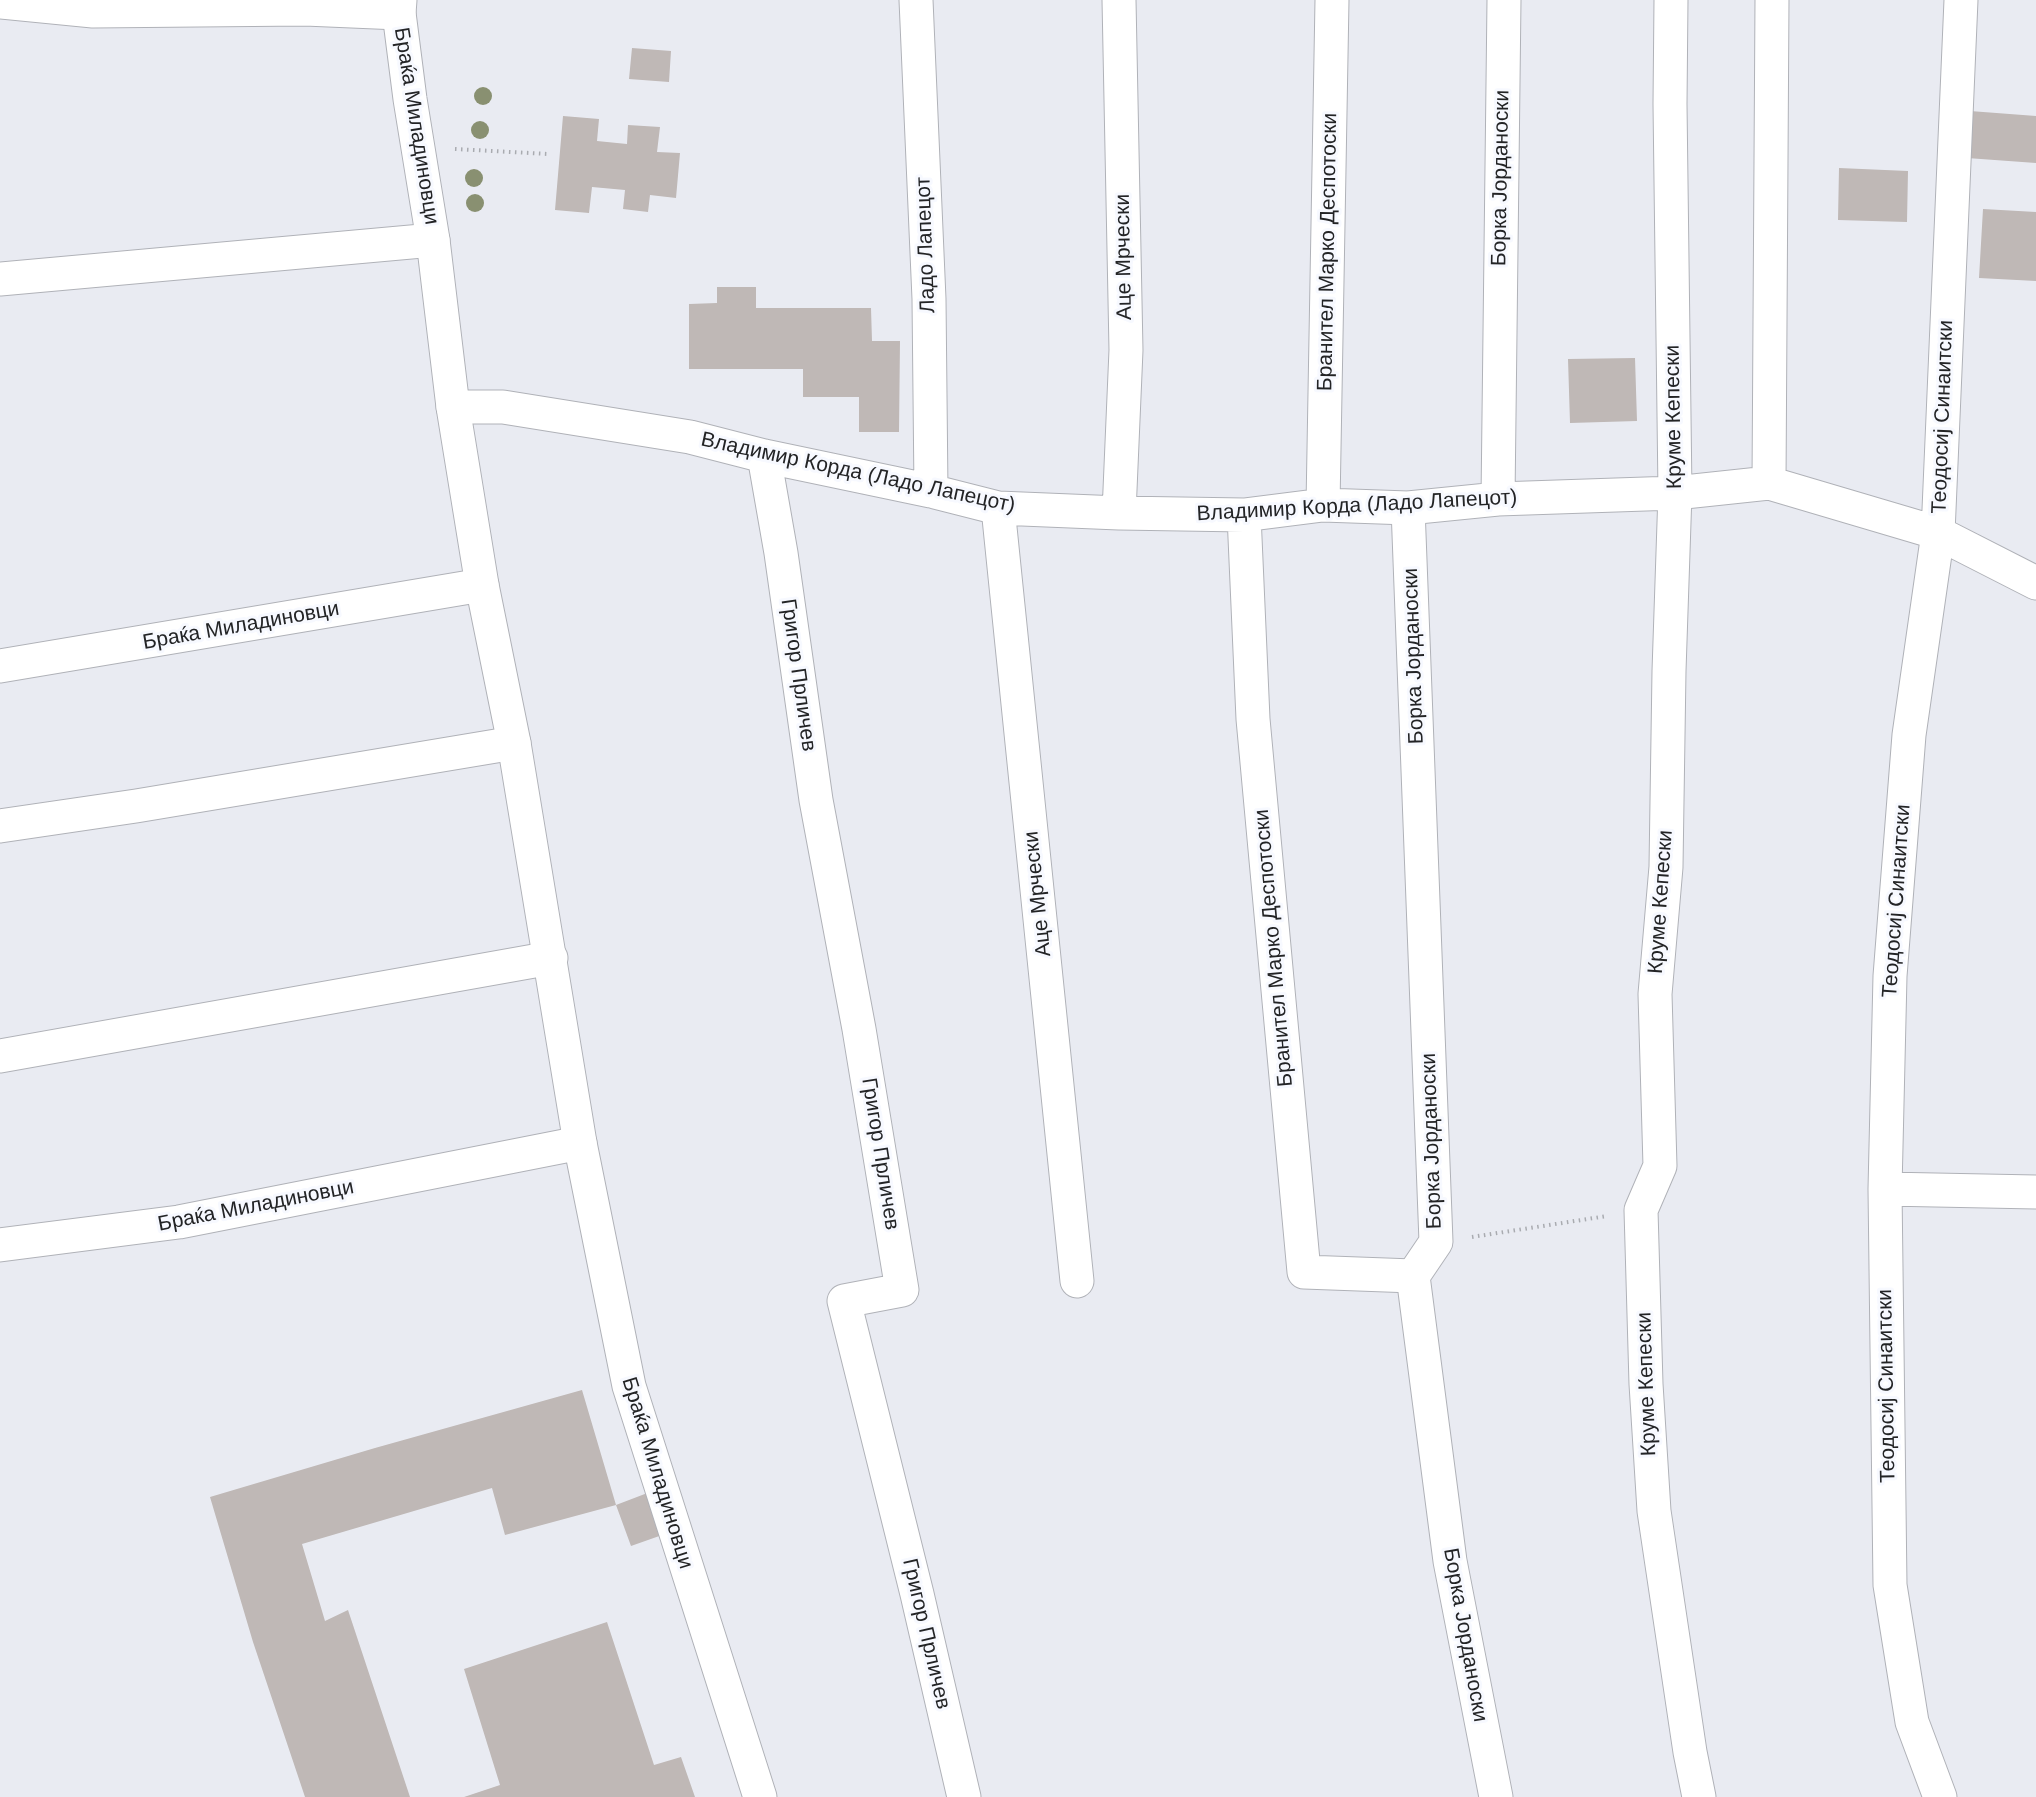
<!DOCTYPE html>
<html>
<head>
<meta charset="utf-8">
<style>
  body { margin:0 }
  canvas { display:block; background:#e9ebf2 }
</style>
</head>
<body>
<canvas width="2036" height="1797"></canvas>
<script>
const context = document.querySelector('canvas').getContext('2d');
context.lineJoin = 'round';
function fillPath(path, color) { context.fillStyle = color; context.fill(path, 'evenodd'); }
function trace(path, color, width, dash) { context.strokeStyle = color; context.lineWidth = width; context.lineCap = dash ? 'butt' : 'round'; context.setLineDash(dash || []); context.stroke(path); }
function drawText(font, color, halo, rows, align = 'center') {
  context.font = font + ' Helvetica,sans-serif'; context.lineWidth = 6; context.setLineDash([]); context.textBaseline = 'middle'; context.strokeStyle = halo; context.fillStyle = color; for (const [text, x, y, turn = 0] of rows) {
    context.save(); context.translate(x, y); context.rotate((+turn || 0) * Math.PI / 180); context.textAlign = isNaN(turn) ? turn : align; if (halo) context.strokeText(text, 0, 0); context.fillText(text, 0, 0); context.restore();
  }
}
fillPath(new Path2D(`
  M632,48L671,51L669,82L629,79Z
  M1970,111L2036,116V163L1967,158Z
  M563,116L599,119L597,141L627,144L628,125L660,127L657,152L680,153L676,198L650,195L648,212L623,209L625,190L592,187L589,213L555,210Z
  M1839,168L1908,171L1907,222L1838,220Z
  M1983,209L2036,212V281L1979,278Z
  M717,287H756V308H871L872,341H900L899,432H859V397H803V369H689V304L717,303Z
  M1635,358L1637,421L1570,423L1568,359Z
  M582,1390L616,1505L505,1535L492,1488L302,1544L325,1621L348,1610L410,1797H305L253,1642L210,1497L375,1448Z
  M650,1492L665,1534L631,1546L616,1505Z
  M607,1622L654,1765L681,1757L695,1797H464L500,1785L464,1669Z`), '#bfb8b6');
const street = new Path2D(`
  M916,0L929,299L931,491
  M1671,0L1670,104L1675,493L1669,671L1666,867L1655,994L1660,1166L1641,1210L1646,1384L1654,1511L1690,1752L1699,1797
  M0,2L93,11L305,9L399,13
  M0,279L433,240
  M453,407H503L690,437L764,456L931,491L998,508L1119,513L1244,515L1323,505L1408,508L1498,499L1675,493L1769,483L1938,533L2036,583
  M764,456L781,553L816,800L859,1029L902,1290L844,1301L917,1594L964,1797
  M1769,483L1772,0
  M1498,499L1504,0
  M1323,505L1332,0
  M998,508L1077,1281
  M1408,508L1436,1242L1413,1276L1450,1561L1496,1797
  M1119,513L1126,350L1119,0
  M1244,515L1253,719L1304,1272L1413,1276
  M0,666L482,585
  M0,826L136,806L514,743
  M0,1056L551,958
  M1885,1189L2036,1192
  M0,1245L179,1222L580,1143
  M1940,1797L1912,1722L1890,1585L1885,1189L1890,976L1909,735L1938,533L1961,0`);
const secondary = new Path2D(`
  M400,0L399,13L410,99L433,240L453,407L482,585L514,743L580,1143L629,1386L760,1797`);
trace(street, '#b0b2b8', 35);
trace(secondary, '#b0b2b8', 35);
trace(new Path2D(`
  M455,149L548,154
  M1472,1237L1607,1216`), '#a9abb0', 4, [1.5, 4.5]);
trace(street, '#fff', 33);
trace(secondary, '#fff', 33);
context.fillStyle = '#899071';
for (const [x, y] of [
  [483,96],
  [480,130],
  [474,178],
  [475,203]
]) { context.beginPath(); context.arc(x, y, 9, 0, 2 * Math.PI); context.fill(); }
drawText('21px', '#232426', '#f7f9ff', [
  ["Браќа Миладиновци",416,126,81],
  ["Борка Јорданоски",1501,178,-89],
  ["Ладо Лапецот",926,245,-92],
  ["Бранител Марко Деспотоски",1328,252,-89],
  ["Аце Мрчески",1124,257,-91],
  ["Круме Кепески",1674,417,-91],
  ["Теодосиј Синаитски",1943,417,-88],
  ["Владимир Корда (Ладо Лапецот)",858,473,12],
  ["Владимир Корда (Ладо Лапецот)",1357,506,-3],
  ["Браќа Миладиновци",241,626,-10],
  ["Борка Јорданоски",1414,656,-92],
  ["Григор Прличев",798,675,82],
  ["Аце Мрчески",1038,894,-96],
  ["Теодосиј Синаитски",1897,901,-86],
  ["Круме Кепески",1661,902,-86],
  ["Бранител Марко Деспотоски",1274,948,-95],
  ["Борка Јорданоски",1432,1141,-92],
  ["Григор Прличев",880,1154,81],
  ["Браќа Миладиновци",256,1206,-11],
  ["Круме Кепески",1647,1384,-92],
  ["Теодосиј Синаитски",1887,1386,-91],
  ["Браќа Миладиновци",657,1473,73],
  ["Григор Прличев",926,1634,77],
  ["Борка Јорданоски",1465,1635,80]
]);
</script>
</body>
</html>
